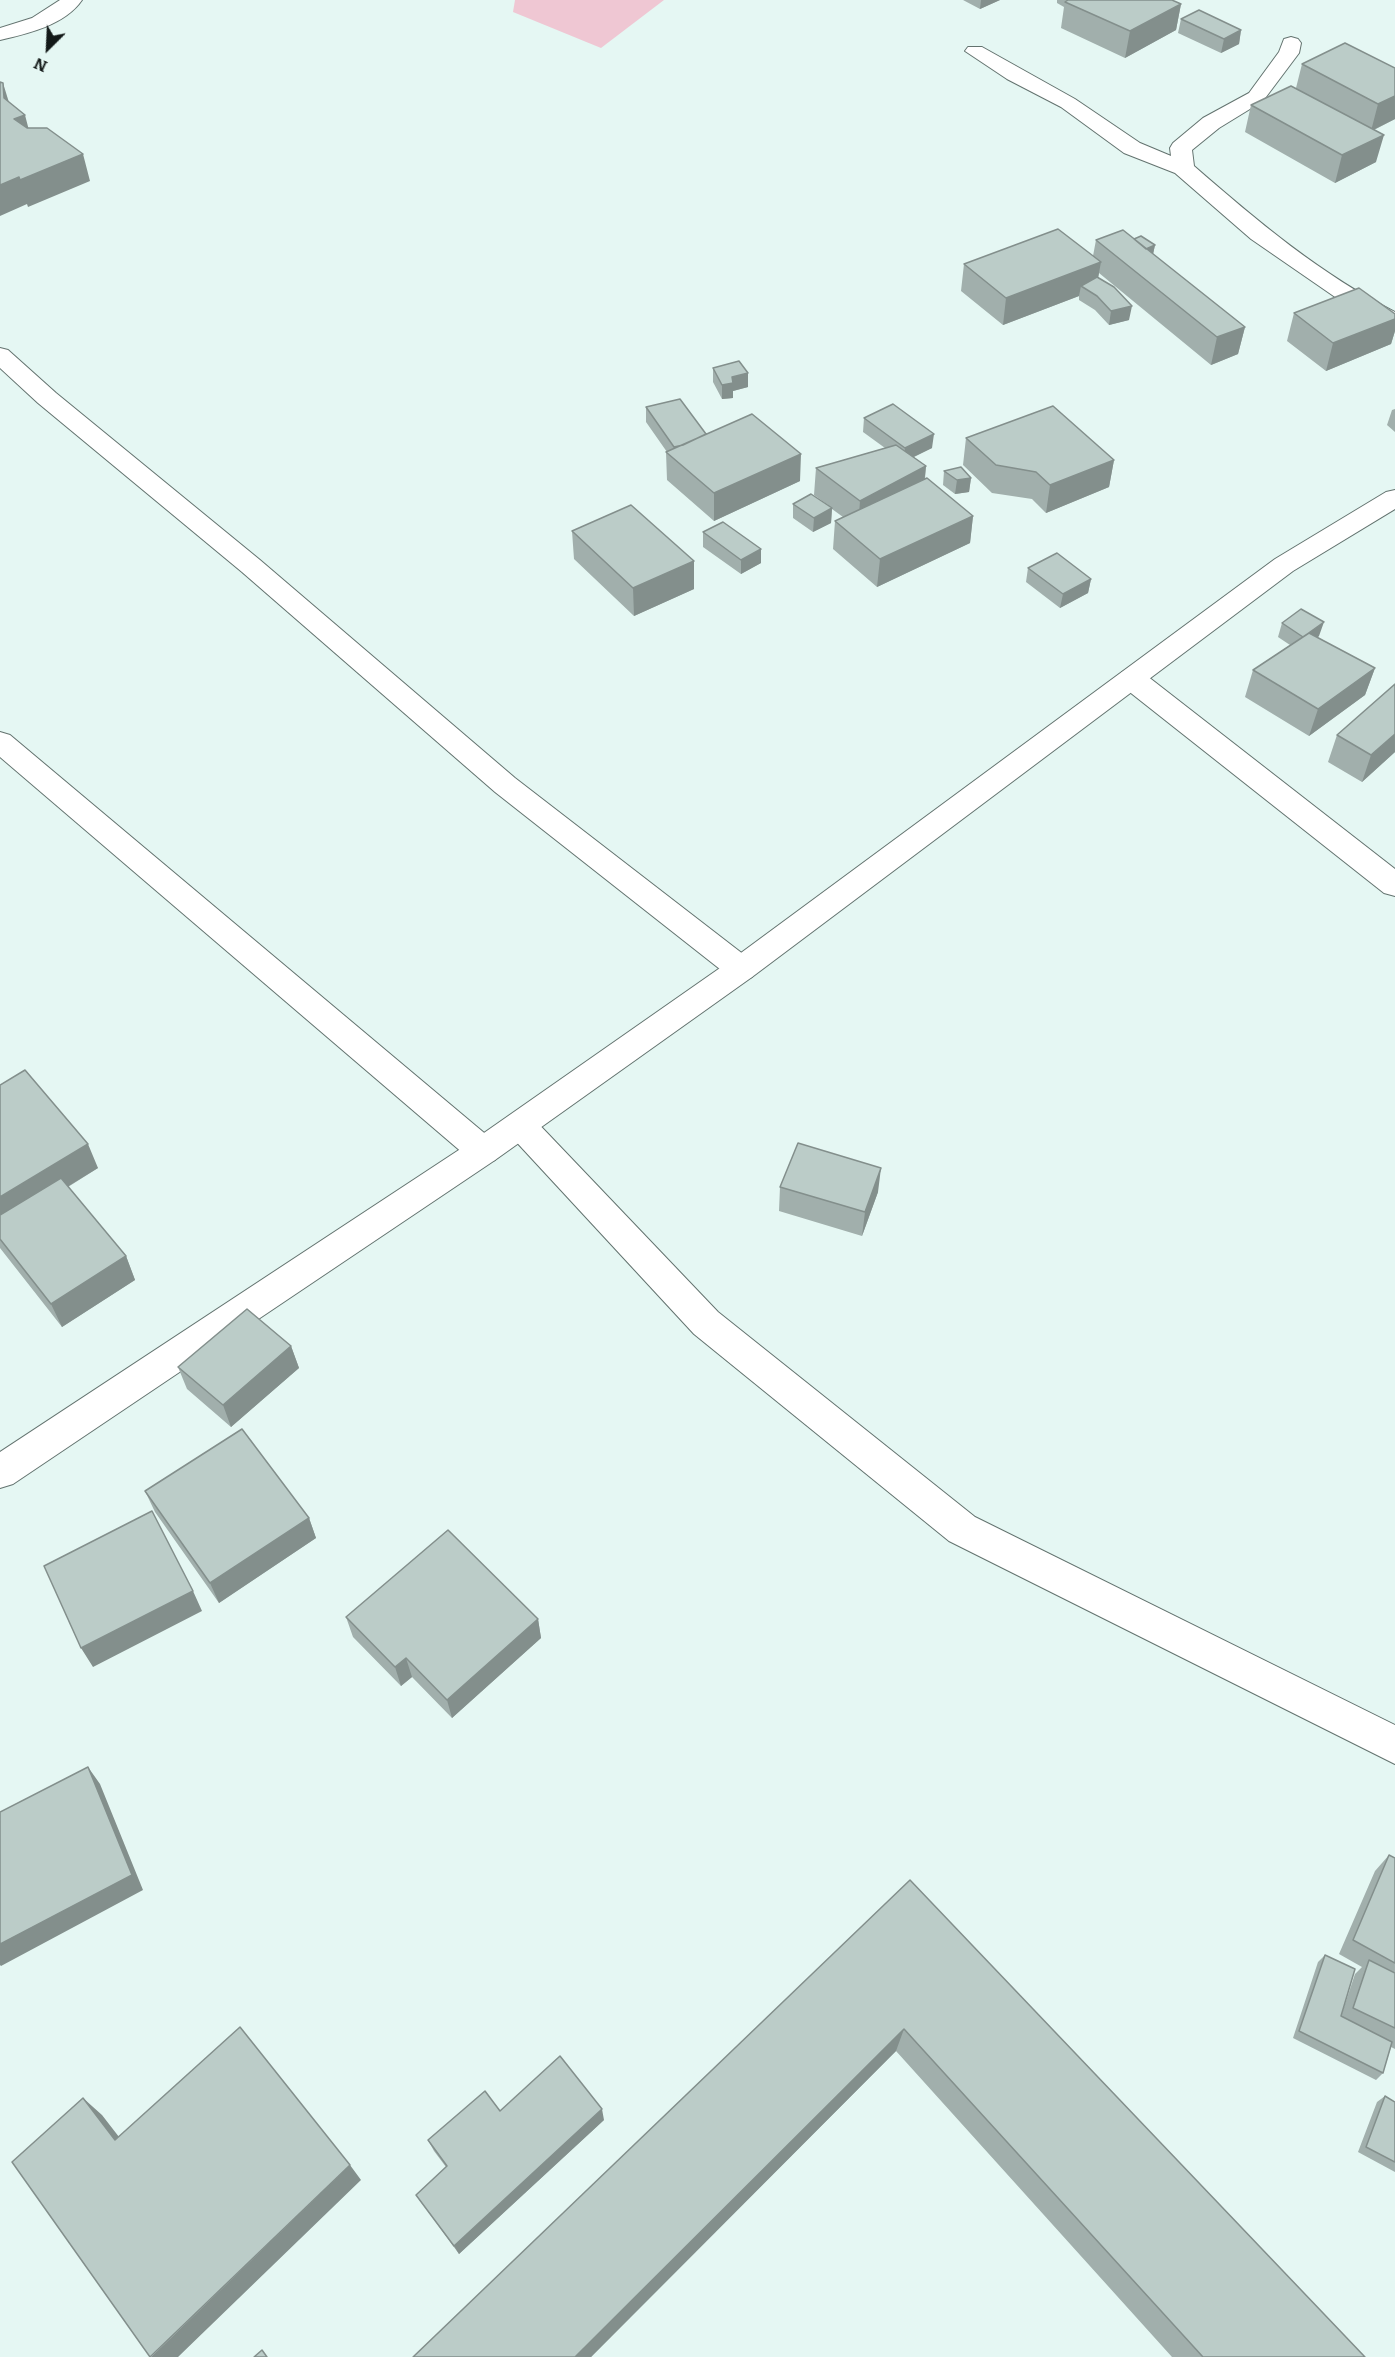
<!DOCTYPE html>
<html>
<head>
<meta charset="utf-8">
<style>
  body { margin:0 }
  #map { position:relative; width:1395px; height:2357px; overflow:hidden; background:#e5f7f3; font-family:Bitter,serif }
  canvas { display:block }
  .north { position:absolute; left:18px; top:18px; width:60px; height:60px; -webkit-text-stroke:4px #e5f7f3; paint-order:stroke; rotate:204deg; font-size:16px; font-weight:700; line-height:24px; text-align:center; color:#131918 }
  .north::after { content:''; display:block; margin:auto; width:21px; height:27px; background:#131918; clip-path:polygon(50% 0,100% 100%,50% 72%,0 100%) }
</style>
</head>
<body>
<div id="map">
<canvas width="1395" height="2357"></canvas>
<div class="north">N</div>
</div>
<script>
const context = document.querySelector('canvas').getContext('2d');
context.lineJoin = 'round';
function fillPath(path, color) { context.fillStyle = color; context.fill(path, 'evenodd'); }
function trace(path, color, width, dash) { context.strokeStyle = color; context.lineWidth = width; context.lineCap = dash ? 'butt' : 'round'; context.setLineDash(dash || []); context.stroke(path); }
fillPath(new Path2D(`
  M515,0H664L601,48L513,12Z`), '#efc7d3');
const street = new Path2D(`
  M60,0H82C65,25 27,34 0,40V28L32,18Z
  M1291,37L1298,39L1301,43L1299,53L1263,101L1219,128L1192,150L1194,166C1256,220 1321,275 1395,312V328L1351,308L1251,239L1175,173L1124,153L1061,107L1007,79L965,51L968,47H982L1075,99L1140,143L1171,156L1170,148L1173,143L1203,118L1249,93L1279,52L1284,39Z
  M0,348L8,350L56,393L260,560L515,778L752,961L756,969L752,977L741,981L730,977L495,792L242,572L38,403L0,368Z
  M1132,670L1142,672L1395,869V896L1384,893L1122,686L1118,679L1122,672Z
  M0,732L10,735L495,1142L499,1151L495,1160L483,1164L471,1160L0,757Z
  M520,1112L531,1116L718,1312L975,1517L1395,1725V1764L949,1541L694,1334L509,1134L504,1125L509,1116Z`);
const secondary = new Path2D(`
  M1395,490V509L1293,571L752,977L495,1160L13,1484L0,1488V1452L471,1142L730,961L1275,559L1386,492Z`);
trace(street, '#63736f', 2);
trace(secondary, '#63736f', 2);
fillPath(street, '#fff');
fillPath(secondary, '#fff');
fillPath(new Path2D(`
  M963,0H1000L980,9Z
  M1057,0H1172L1181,4L1176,30L1125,58L1061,28L1064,7L1057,3Z
  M1181,19L1241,30L1239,44L1221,53L1178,33Z
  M1302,64L1395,68V119L1374,130L1376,162L1335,183L1245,132L1251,105L1296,88Z
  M1134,239L1155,245L1153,254L1245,327L1238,354L1211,365L1099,273L1098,278L1129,320L1109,325L1095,310L1079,300V296L1003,325L961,291L964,264L1093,256L1096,240Z
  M1294,313L1395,314V331L1391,344L1326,371L1287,341Z
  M713,368L748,387L733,391V398L722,399L713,382Z
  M646,407L706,434L800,481L714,521L667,480L666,452H667L646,422Z
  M1395,409V432L1387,425L1392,410Z
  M864,418L932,448L914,457L926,466L925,479L973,516L970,543L877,587L833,549L835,521L843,517L832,509L831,523L813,532L793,518V504L828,505L814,495L816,468L885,448L863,432Z
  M966,438L1114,460L1109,487L1046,513L1032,499L992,493L963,465Z
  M944,471L971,478L969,492L955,494L943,485Z
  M572,531L694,589L634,616L574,559Z
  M703,532L761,549V563L741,574L703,547Z
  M1028,568L1091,579L1088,593L1060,608L1026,582Z
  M1282,623L1319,636L1317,638L1375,668L1365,695L1309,736L1245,697L1253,670L1290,645L1278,637Z
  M1337,735L1395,752L1362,782L1328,762Z
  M0,1085L98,1168L68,1187L126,1256L135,1280L62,1327L0,1248Z
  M780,1187L878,1192L862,1236L779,1211Z
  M291,1346L299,1368L231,1427L187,1389L178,1367Z
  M145,1491L309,1518L316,1538L219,1603L155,1512Z
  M346,1617L538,1619L541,1638L452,1718L412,1677L401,1686L353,1637Z
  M1389,1855L1395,1858V2049L1391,2047L1383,2073L1376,2080L1293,2038L1318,1962L1325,1955L1341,2016L1355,1974L1362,1967L1339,1954L1375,1871Z
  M910,1880L1365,2357H1172L896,2051L591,2357H413Z
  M1385,2096L1395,2102V2172L1358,2152L1377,2102Z
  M604,2120L459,2254L416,2195L446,2167L434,2151L428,2140Z`), '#a1afac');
fillPath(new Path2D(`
  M981,0H1000L980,9Z
  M1181,4L1176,30L1125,58L1130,31Z
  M1241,30L1239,44L1221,53L1224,39Z
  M3,83L11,109L4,98Z
  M1395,96V119L1371,131L1378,104Z
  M25,115L32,142L14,119Z
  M1384,135L1376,162L1335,183L1342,155Z
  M83,154L90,181L28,207L27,204L0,216V185L19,177Z
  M1155,245L1152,259L1141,251Z
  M1101,262L1096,289L1081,286L1079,296L1003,325L1006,298Z
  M1132,306L1129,320L1109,325L1111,311Z
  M1395,319V331L1391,344L1326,371L1333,343Z
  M1245,327L1238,354L1211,365L1217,337Z
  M748,373V387L733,391V398L722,399V385L732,377Z
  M934,434L932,448L903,462L905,448Z
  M801,454L800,481L714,521V493Z
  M1114,460L1109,487L1046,513L1050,485Z
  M926,466L923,494L858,528L860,501Z
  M971,478L969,492L955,494L957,480Z
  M832,508L831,523L813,532L814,518Z
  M973,516L970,543L877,587L880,559Z
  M761,549V563L741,574V560Z
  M694,561V589L634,616L633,588Z
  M1091,579L1088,593L1060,608L1063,594Z
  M1324,622L1319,636L1299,651L1303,637Z
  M1375,668L1365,695L1309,736L1318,709Z
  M1395,734V752L1362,782L1371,755Z
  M88,1144L98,1168L0,1228V1197Z
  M881,1168L878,1192L862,1236L865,1212Z
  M126,1256L135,1280L62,1327L51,1304Z
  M291,1346L299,1368L231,1427L223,1405Z
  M309,1518L316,1538L219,1603L210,1583Z
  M193,1591L202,1611L93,1667L81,1648Z
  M538,1619L541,1638L452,1718L447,1700Z
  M406,1658L412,1677L401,1686L395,1667Z
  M88,1767L100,1784L143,1890L1,1966L0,1965V1944Z
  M904,2029L896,2051L591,2357H575Z
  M83,2098L102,2115L133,2155L115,2140Z
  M602,2109L604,2120L459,2254L454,2246Z
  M350,2165L361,2180L178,2357H151Z`), '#838f8c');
const building = new Path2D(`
  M1068,0H1172L1181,4L1130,31L1065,2Z
  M1199,10L1241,30L1224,39L1181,19Z
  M1345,43L1395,68V96L1378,104L1302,64Z
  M0,82L3,83L4,98L25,115L14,119L27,128H47L83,154L20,180L19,177L0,185Z
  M1291,86L1384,135L1342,155L1251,105Z
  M1058,229L1101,262L1006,298L964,264Z
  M1123,230L1245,327L1217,337L1096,240Z
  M1141,236L1155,245L1146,249L1134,239Z
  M1097,277L1114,287L1132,306L1111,311L1097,296L1081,286Z
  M1359,288L1395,314V319L1333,343L1294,313Z
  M739,361L748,373L732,377L733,383L722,385L713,368Z
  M680,399L706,434L683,445L674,447L646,407Z
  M893,404L934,434L905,448L864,418Z
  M1053,406L1114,460L1050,485L1036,472L996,465L966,438Z
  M752,414L801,454L714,493L666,452Z
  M896,445L926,466L860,501L816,468Z
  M961,467L971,478L957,480L944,471Z
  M927,478L973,516L880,559L835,521Z
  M811,494L832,508L814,518L793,504Z
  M631,505L694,561L633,588L572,531Z
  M723,522L761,549L741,560L703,532Z
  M1057,553L1091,579L1063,594L1028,568Z
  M1301,609L1324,622L1303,637L1282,623Z
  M1309,633L1375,668L1318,709L1253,670Z
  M1395,684V734L1371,755L1337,735Z
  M25,1070L88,1144L0,1197V1085Z
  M798,1143L881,1168L865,1212L780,1187Z
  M61,1178L126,1256L51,1304L0,1239V1215Z
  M247,1309L291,1346L223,1405L178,1367Z
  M242,1429L309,1518L210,1583L145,1491Z
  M152,1511L193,1591L81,1648L44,1566Z
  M448,1530L538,1619L447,1700L406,1658L395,1667L346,1617Z
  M88,1767L132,1875L0,1944V1812Z
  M1389,1855L1395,1858V1963L1353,1940Z
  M910,1880L1365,2357H1203L904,2029L575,2357H413Z
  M1325,1955L1355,1969L1341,2016L1392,2042L1383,2073L1299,2031Z
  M1369,1960L1395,1973V2028L1353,2008Z
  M240,2027L350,2165L150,2357L12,2162L83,2098L115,2140Z
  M560,2056L602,2109L454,2246L416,2195L447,2166L428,2140L485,2091L500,2111Z
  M1385,2096L1395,2102V2162L1366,2147Z
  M262,2350L267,2357H254Z`);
fillPath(building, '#bbccc8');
trace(building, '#838f8c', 1.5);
</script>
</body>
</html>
